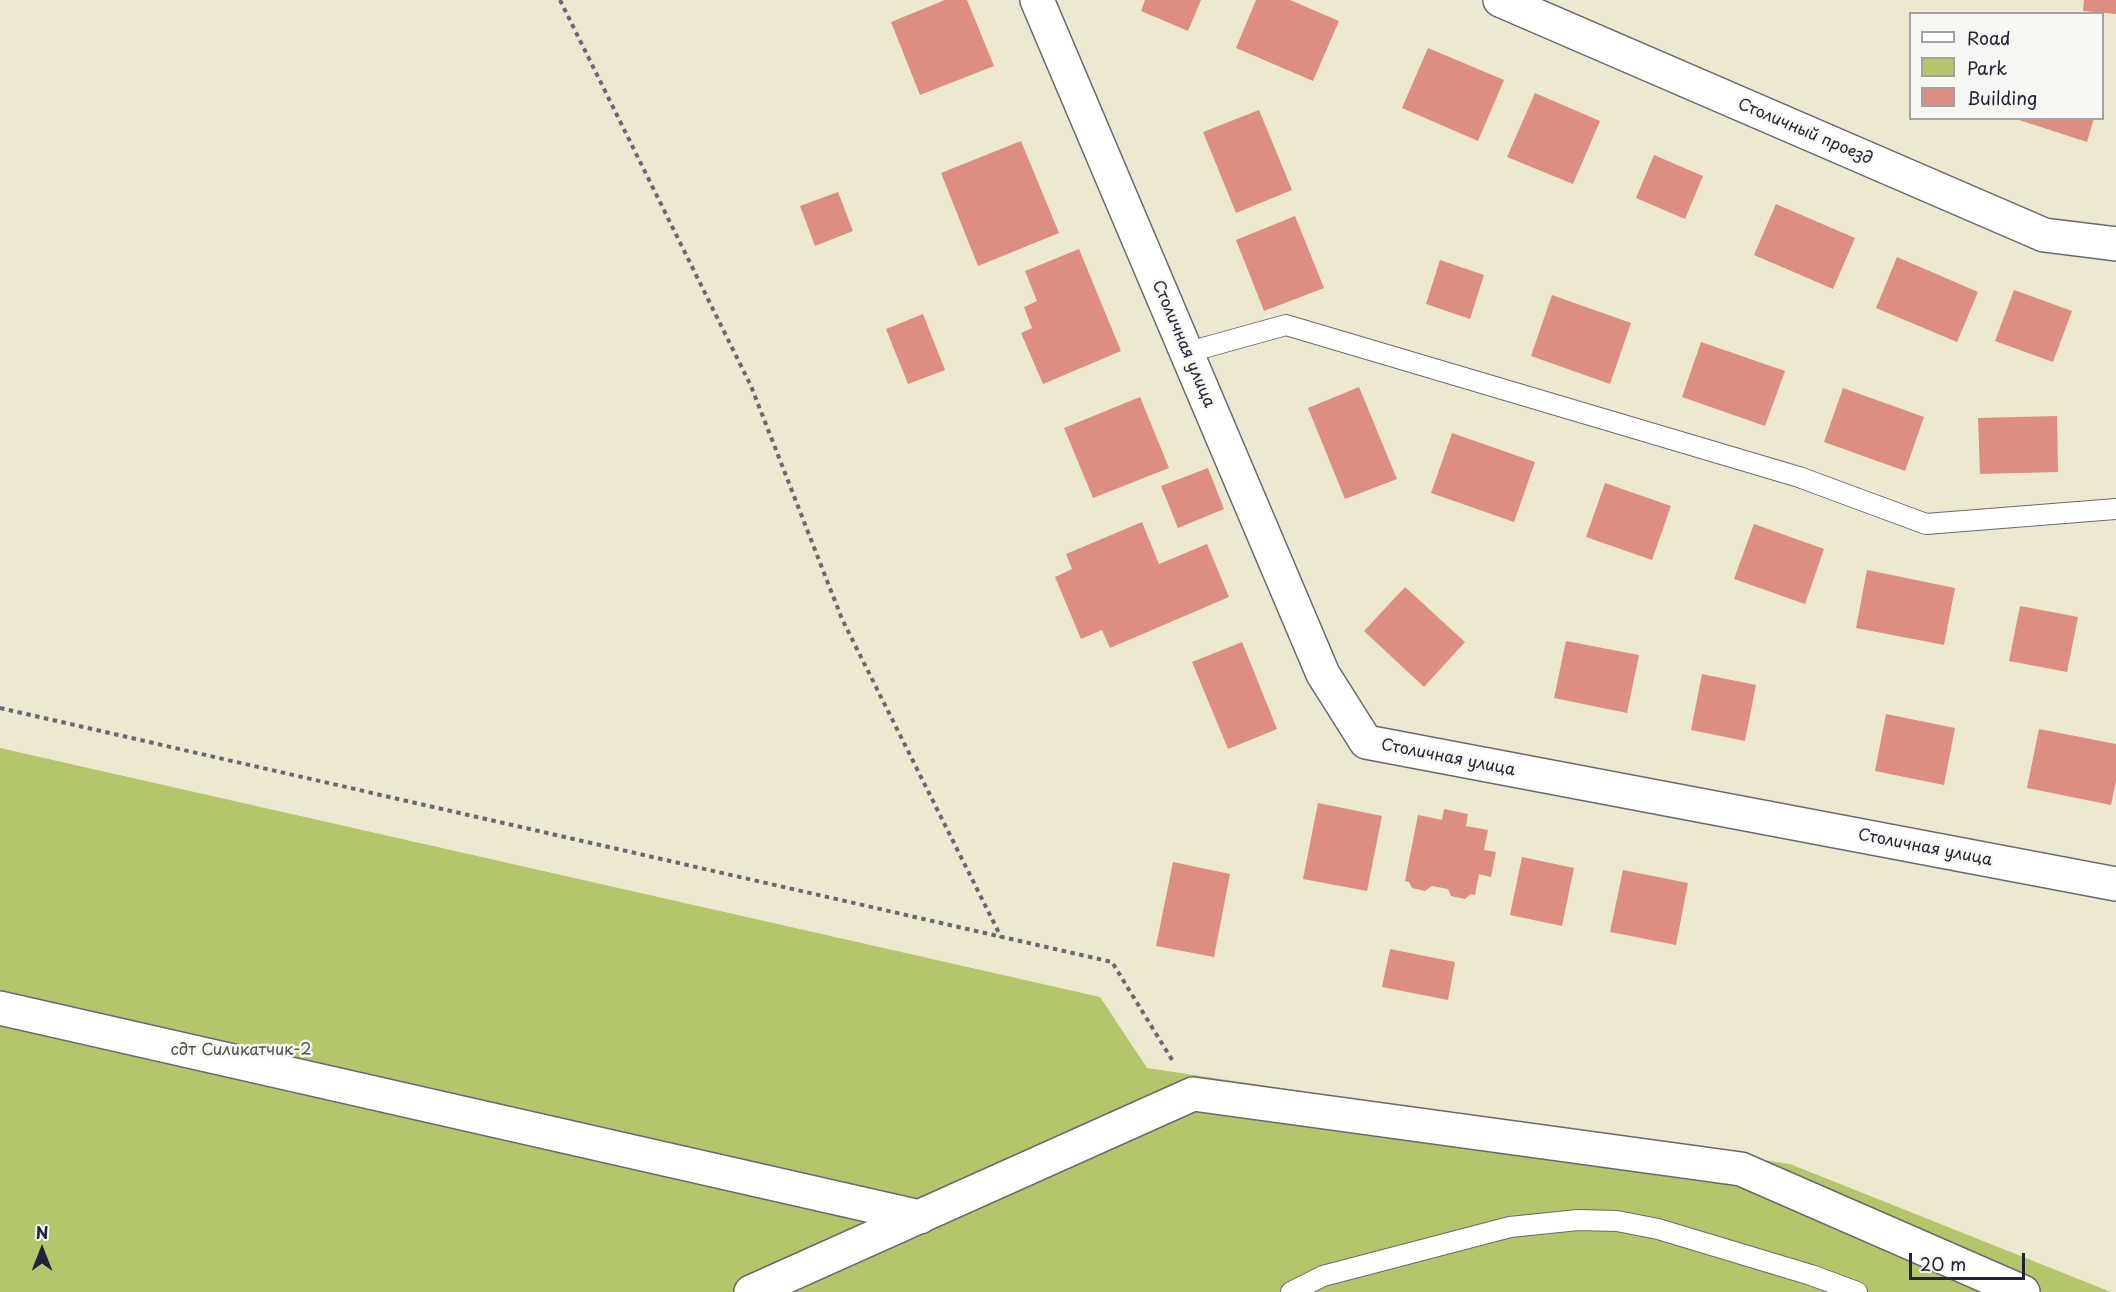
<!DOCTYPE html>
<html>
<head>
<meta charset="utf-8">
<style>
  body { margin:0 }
  #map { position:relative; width:2116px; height:1292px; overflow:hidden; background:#ede9d1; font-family:"Playpen Sans",sans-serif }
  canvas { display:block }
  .legend { position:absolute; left:1909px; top:12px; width:195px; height:108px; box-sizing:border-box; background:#f6f6f2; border:2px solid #a1a1a9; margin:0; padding:8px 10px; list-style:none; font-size:18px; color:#22223b }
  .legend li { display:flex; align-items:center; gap:12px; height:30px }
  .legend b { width:30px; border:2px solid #a1a1a9 }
  .north { position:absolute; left:12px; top:1220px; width:60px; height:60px; -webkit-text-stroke:4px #f6f6f2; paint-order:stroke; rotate:0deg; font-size:16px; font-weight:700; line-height:24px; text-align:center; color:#22223b }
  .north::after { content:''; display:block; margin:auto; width:21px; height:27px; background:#22223b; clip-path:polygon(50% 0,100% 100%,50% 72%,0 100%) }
  .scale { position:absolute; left:1909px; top:1253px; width:116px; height:27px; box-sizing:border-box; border:3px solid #22223b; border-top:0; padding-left:8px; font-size:18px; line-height:21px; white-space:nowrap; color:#22223b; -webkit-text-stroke:4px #f6f6f2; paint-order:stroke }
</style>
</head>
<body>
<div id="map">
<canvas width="2116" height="1292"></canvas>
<ul class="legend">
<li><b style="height:8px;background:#fff"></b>Road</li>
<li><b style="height:16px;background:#b3c66a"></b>Park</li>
<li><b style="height:16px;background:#dd8e80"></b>Building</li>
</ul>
<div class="north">N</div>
<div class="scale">20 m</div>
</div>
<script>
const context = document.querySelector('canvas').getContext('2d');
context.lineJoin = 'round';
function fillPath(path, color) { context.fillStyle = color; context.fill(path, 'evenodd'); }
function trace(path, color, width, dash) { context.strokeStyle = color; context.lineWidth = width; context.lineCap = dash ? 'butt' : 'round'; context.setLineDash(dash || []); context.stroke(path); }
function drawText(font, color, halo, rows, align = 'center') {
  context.font = font + ' "Playpen Sans",sans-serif'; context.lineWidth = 5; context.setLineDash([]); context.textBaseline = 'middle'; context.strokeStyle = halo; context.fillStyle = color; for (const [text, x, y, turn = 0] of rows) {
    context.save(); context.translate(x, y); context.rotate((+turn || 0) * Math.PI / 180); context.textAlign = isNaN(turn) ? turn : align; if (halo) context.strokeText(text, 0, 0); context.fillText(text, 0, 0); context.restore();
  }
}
fillPath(new Path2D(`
  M0,748L1100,997L1147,1068L1790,1164L2111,1292H0Z`), '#b3c66a');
fillPath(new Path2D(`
  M945,0H967L994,66L920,95L891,22Z
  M1145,0H1201L1188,31L1141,11Z
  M1256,0H1290L1339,21L1313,81L1236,48Z
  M2084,0H2116V14L2083,11Z
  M1428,48L1504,80L1478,141L1402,108Z
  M1535,93L1600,121L1573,184L1507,157Z
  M1259,110L1292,190L1236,213L1203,132Z
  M2013,118H2094L2087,142Z
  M1021,141L1059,233L978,266L941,173Z
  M1654,155L1703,176L1685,219L1636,198Z
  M838,192L853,231L815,246L800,206Z
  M1776,204L1855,238L1833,289L1754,255Z
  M1295,216L1324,288L1264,311L1236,240Z
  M1079,249L1121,351L1043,384L1021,333L1032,328L1024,307L1037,301L1025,271Z
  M1897,257L1978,292L1957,342L1876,308Z
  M1440,260L1484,275L1470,319L1426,304Z
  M2014,290L2072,311L2053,362L1995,341Z
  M1552,295L1631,323L1610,384L1531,356Z
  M923,314L945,370L908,384L886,329Z
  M1701,342L1785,371L1765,426L1682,397Z
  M1359,387L1397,479L1345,499L1308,408Z
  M1843,388L1924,417L1905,471L1824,442Z
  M1140,397L1169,468L1093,498L1064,428Z
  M2057,416L2058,472L1980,474L1978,418Z
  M1452,433L1535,462L1514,522L1431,493Z
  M1208,468L1224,509L1178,528L1161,486Z
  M1605,483L1671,506L1652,560L1586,537Z
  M1142,522L1159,564L1207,544L1229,597L1110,648L1102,630L1081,639L1055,577L1072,569L1066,554Z
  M1754,524L1824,549L1805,604L1734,579Z
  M1867,570L1955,588L1944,645L1856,628Z
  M1405,587L1465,642L1424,687L1364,631Z
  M2020,606L2078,617L2067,672L2009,661Z
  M1566,641L1639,655L1627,713L1554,698Z
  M1242,642L1277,729L1228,749L1192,662Z
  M1702,674L1756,685L1745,741L1691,730Z
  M1886,714L1955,728L1944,785L1875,771Z
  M2039,729L2116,744V781L2111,805L2027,788Z
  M1318,803L1382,816L1367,891L1303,879Z
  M1444,809L1468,814L1466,826L1488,830L1484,850L1496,852L1491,877L1479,874L1475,895L1471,894L1465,899L1451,896L1448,889L1432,886L1425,891L1412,888L1409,882L1405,881L1418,815L1442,820Z
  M1522,857L1574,868L1562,926L1510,915Z
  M1173,862L1230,874L1214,957L1156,946Z
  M1623,870L1688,883L1676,945L1610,932Z
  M1390,949L1455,962L1448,1000L1382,987Z`), '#dd8e80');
const lane = new Path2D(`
  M1188,355L1203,348L1286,325L1799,477L1926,524L2116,509
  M1291,1292L1323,1276L1510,1227L1578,1220L1617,1221L1658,1229L1811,1275L1857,1292`);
const street = new Path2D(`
  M1037,0L1323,674L1366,742L2116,884
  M1500,0L2044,235L2116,244
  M0,1008L920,1217
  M751,1292L1193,1094L1741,1169L2023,1292`);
trace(lane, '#696870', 22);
trace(street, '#696870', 36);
trace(new Path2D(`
  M560,0L751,386L842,619L1001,937
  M0,708L1112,962L1174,1063`), '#696870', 4, [4.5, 4.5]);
trace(lane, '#fff', 20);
trace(street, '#fff', 33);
drawText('16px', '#22223b', '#f6f6f2', [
  ["Столичный проезд",1805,132,23],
  ["Столичная улица",1183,344,67],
  ["Столичная улица",1448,758,11],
  ["Столичная улица",1925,848,11]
]);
drawText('16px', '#4e5349', '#f6f6f2', [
  ["сдт Силикатчик-2",241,1051]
]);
</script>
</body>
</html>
